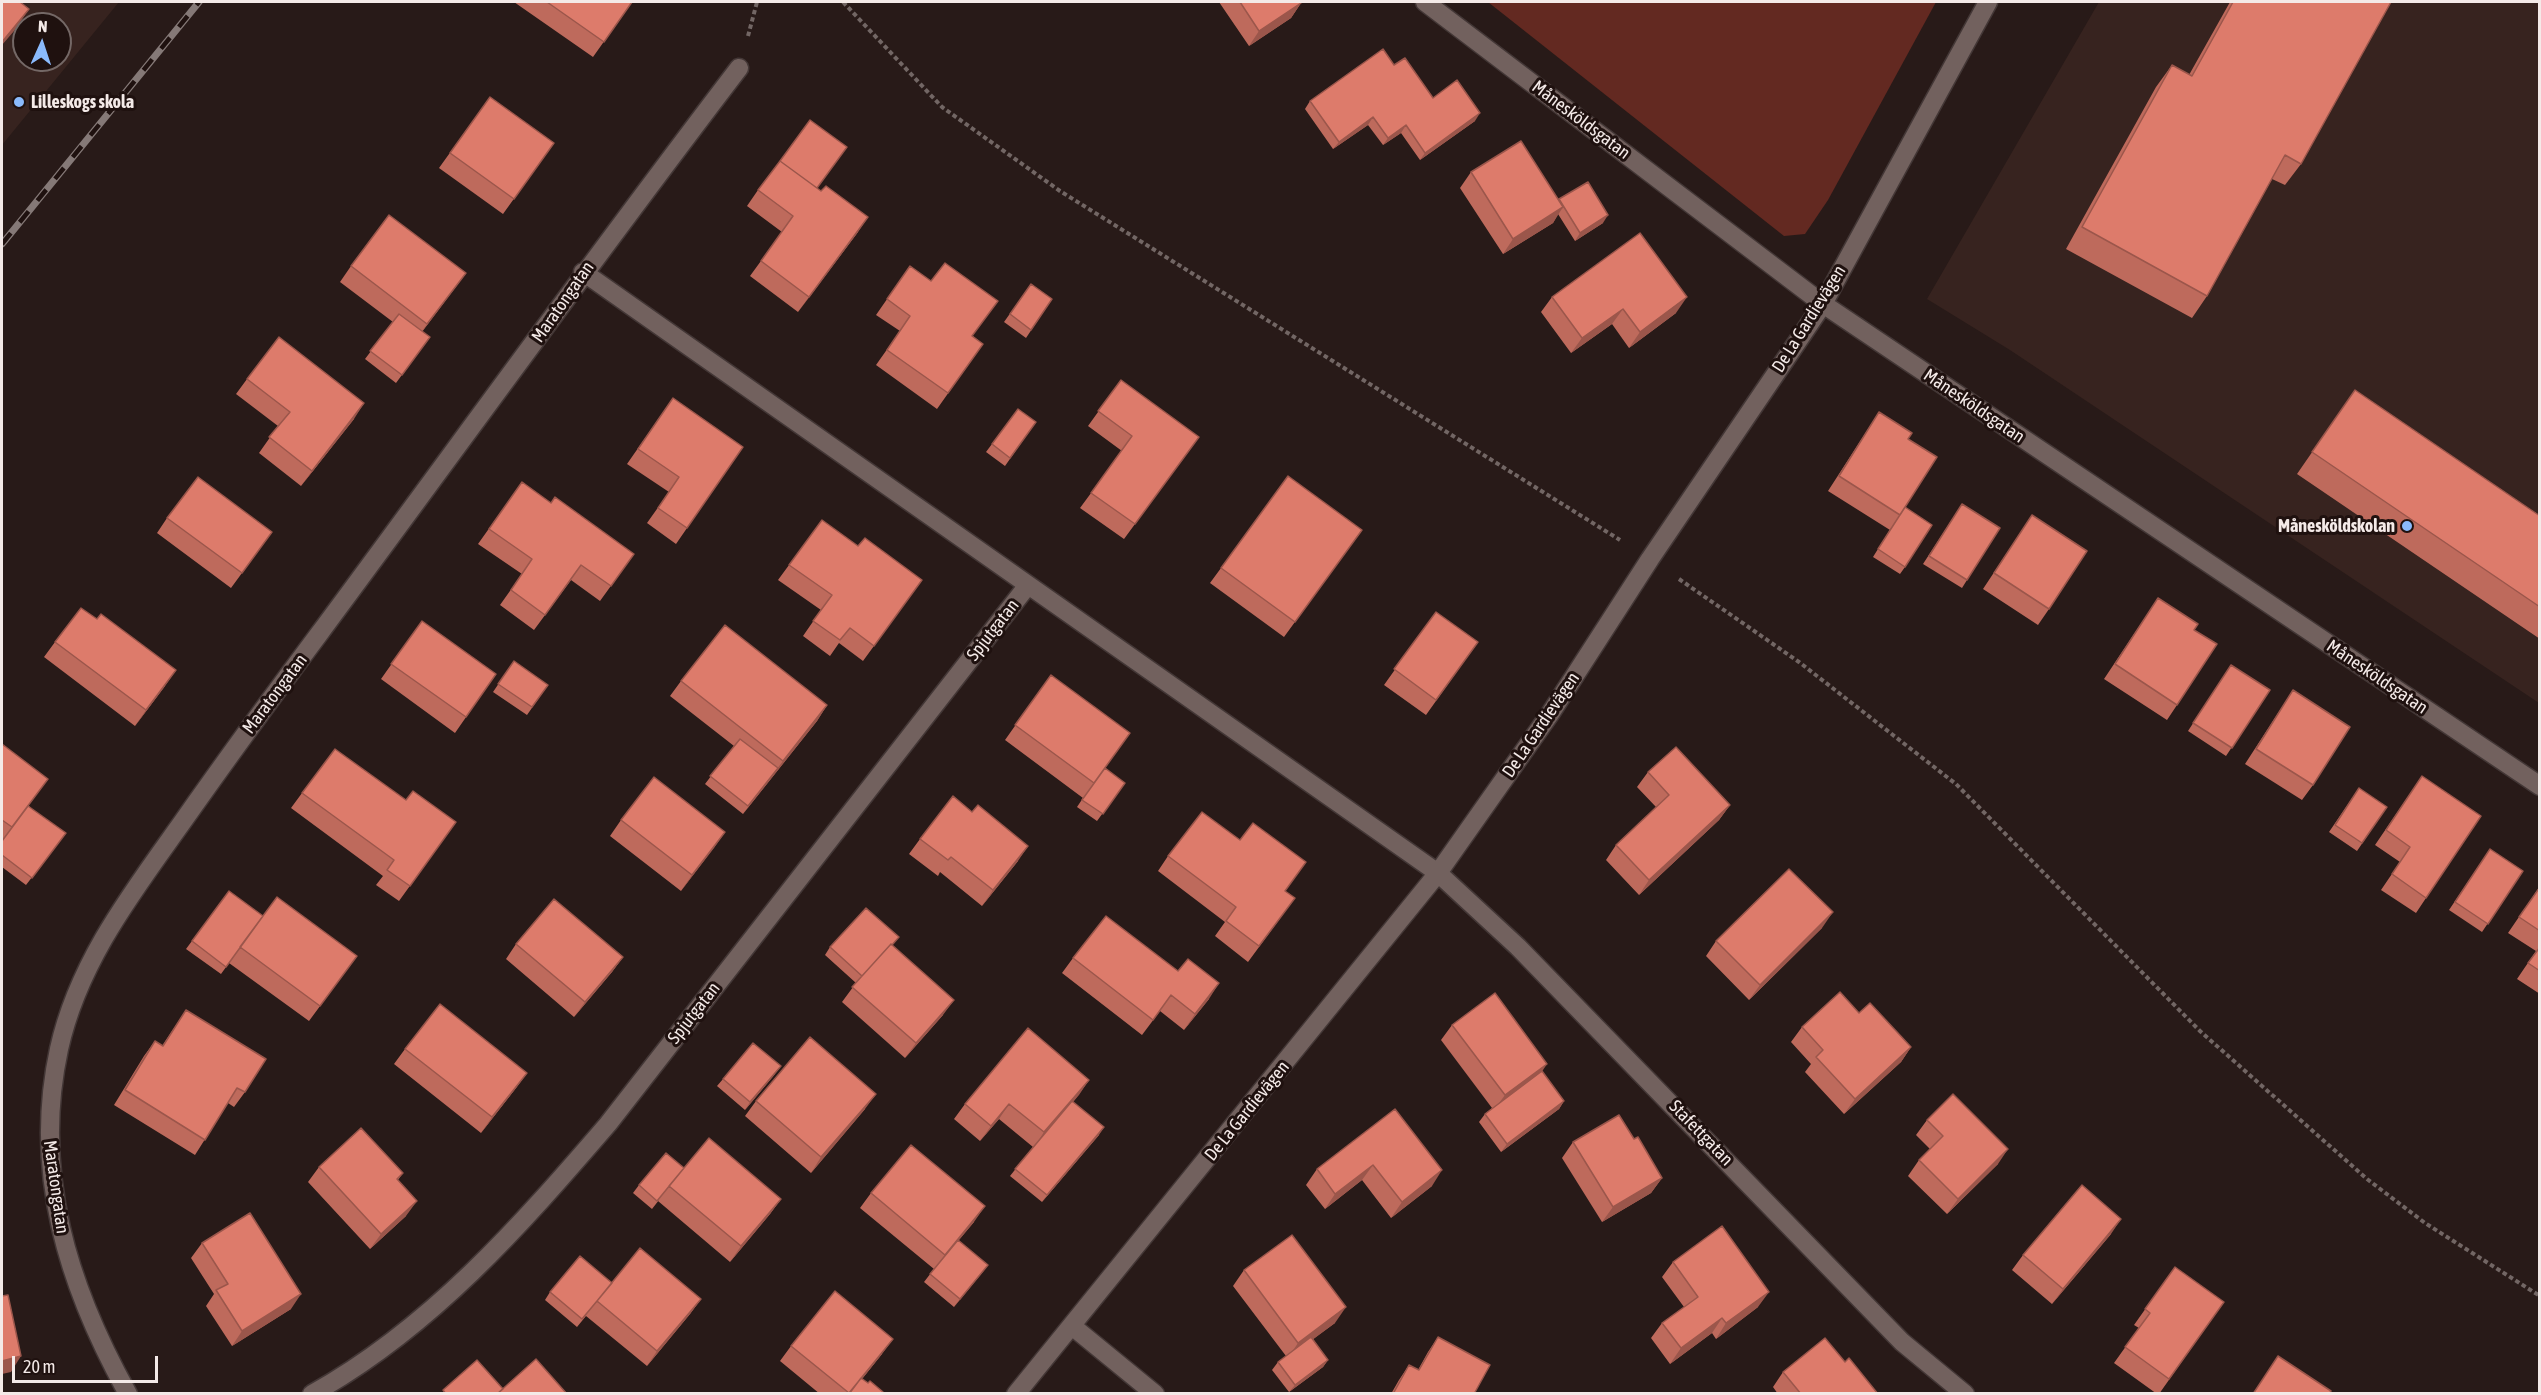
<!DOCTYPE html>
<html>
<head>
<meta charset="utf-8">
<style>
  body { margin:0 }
  #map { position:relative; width:2541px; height:1395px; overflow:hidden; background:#281a18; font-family:"Asap Condensed",sans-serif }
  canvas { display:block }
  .frame { position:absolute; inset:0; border:3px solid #f4eae8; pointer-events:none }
  .north { position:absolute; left:12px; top:12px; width:60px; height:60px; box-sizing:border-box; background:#1f110f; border:2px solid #746866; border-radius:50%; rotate:3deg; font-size:16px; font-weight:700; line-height:24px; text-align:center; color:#f4eae8 }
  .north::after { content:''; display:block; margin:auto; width:21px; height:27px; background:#8abafc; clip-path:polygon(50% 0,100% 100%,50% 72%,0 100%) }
  .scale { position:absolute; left:12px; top:1356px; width:146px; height:27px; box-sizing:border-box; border:3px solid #f4eae8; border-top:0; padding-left:8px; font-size:18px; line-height:21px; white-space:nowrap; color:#f4eae8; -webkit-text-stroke:4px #1f110f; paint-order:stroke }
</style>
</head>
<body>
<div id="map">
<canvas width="2541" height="1395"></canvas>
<div class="frame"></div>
<div class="north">N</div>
<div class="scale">20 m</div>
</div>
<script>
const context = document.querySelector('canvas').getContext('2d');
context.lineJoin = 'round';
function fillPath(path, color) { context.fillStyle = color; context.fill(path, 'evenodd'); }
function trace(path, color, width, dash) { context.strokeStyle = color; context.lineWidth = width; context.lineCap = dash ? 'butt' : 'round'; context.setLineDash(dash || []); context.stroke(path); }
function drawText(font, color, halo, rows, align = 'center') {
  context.font = font + ' "Asap Condensed",sans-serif'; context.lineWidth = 6; context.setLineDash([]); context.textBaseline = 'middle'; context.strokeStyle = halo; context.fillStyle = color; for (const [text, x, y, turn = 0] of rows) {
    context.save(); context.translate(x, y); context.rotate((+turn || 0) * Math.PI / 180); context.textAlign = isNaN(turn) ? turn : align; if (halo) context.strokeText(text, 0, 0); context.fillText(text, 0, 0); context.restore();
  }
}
fillPath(new Path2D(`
  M2,2H119L2,145ZM24,24H60V60H24Z
  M2099,2H2539V703L2010,350L1927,299Z`), '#37231f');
fillPath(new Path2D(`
  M1488,2H1936L1828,200L1805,234L1784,236Z`), '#632921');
const street = new Path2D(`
  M1425,2L1823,304L2540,786
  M583,272L1438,873L1518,947L1902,1342L1965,1394
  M1072,1326L1155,1394
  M128,1394C68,1286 32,1173 59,1049C78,963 131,894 181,824C226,760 272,697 319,634C459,445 596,255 739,68
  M312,1394C431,1328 521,1225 608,1124L1028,585
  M1016,1394L1438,873L1550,714L1650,559L1823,304L1988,2`);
trace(street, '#433736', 21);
trace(new Path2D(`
  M843,2L942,107L1060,191L1620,540
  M748,36L757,2
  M1679,579L1799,662L1956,784L2200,1031L2367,1179L2425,1223L2540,1296`), '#726664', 4, [4.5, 3]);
trace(street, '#72615e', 18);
const rail = new Path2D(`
  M2,244L199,2`);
trace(rail, '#857977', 7);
trace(rail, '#1f110f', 4.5, [14]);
fillPath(new Path2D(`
  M514,2H632L593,57Z
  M1219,2H1300L1301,3L1291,18L1249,46Z
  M2230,2H2391L2301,164L2285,185L2272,179L2207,296L2192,318L2066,249L2156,87L2172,65L2189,75Z
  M1394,65L1433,98L1475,121L1420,160L1401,133L1383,145L1368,125L1333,149L1305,109L1310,101Z
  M490,97L554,143L503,214L439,168Z
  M1471,172L1559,200V199L1603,223L1575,241L1558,214L1553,223L1503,254L1460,188Z
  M817,188L858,232L798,312L750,276L782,232L747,206L758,190Z
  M351,266L466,273L422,332L430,337L396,383L365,359L393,322L340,282Z
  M910,266L973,336L983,344L937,409L876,365L900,331L876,315Z
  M1031,284L1052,299L1026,338L1004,322Z
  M1552,297L1676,313L1629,348L1612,324L1571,353L1541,312Z
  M247,379L354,419L301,486L259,453L278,426L236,394Z
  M1121,380L1188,452L1124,539L1080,508L1122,451L1088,426Z
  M2355,390L2540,516V639L2297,474Z
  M673,398L743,447L676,544L647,523L669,492L627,464Z
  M1018,409L1036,422L1005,466L986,452Z
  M1879,412L1908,439L1905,507V567L1900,574L1873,557L1891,528L1890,530L1828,491Z
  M522,482L551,503L634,554L600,601L571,580L534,630L500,605L522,574L478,544Z
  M1962,504L1967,580L1962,588L1923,564Z
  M2032,515L2049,609L2038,625L1983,589Z
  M167,518L272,532L231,588L157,533Z
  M822,520L858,546L922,580L863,661L839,643L830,656L803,636L821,610L778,580Z
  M1362,530L1284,637L1210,583L1221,568Z
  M2158,598L2194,630L2177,705L2167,720L2104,679Z
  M1436,612L1478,642L1426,715L1384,685Z
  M422,621L496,674L455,733L381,679Z
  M55,642L165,686L135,726L44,657Z
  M514,661L548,685L527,715L493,692Z
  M2231,665L2270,690L2226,756L2188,731Z
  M1051,675L1103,771L1125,783L1097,821L1077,807L1083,798L1005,740Z
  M681,681L827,705L817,721L743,814L705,784L734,746L670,696Z
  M2293,690L2313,785L2302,800L2245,764Z
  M2,744L29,806L60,841L26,885L2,867Z
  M1648,772L1730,805L1719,820L1639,895L1606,860L1616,845L1656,807L1637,787Z
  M2422,776L2426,898L2416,913L2381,890L2400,862L2375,845Z
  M2359,788L2387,807L2357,851L2329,832Z
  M302,793L406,800L456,822L399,901L376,885L383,876L291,808Z
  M621,820L725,832L681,891L610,836Z
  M920,839L1018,861L982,906L940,872L938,876L909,854Z
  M2490,849L2523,871L2482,932L2449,910Z
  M1168,856L1285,891L1284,913L1248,962L1215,936L1225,922L1158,871Z
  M2540,886V994L2517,979L2536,951L2508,933Z
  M229,891L263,916L357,956L309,1021L229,963L221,974L186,949Z
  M1822,928L1749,1000L1706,956L1716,941Z
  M516,944L623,957L612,972L574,1017L506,959Z
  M893,946L943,1015L905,1058L842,1002L856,983L825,955L830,947Z
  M1073,958L1178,971L1209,999L1184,1030L1160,1011L1142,1035L1062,973Z
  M186,1010L245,1092L234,1107L228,1103L195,1155L114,1105L144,1056L155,1041L162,1046Z
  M1859,1013L1911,1047L1901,1062L1844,1114L1805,1072L1811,1064L1791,1042L1802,1027Z
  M1452,1025L1542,1071L1564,1101L1559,1109L1501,1152L1479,1122L1485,1114L1492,1108L1441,1040Z
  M405,1049L527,1073L516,1088L481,1133L394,1064Z
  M775,1074L745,1110L717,1086L723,1079Z
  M1089,1080L1073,1102L1099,1135L1042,1202L1010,1176L1033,1147L999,1119L980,1141L954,1119L965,1104Z
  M756,1101L865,1109L811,1173L745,1116Z
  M1395,1109L1432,1186L1391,1218L1362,1180L1325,1209L1306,1185L1317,1169Z
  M1927,1120L1998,1164L1947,1214L1908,1176L1919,1160L1930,1149L1916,1135Z
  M1634,1139L1662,1178L1651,1193L1602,1222L1562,1158L1573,1142Z
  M319,1167L403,1173L398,1180L406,1216L370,1249L308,1182Z
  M684,1168L781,1199L770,1214L730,1262L658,1201L659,1200L652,1209L633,1193L639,1185Z
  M871,1193L974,1222L958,1241L988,1265L954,1307L924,1282L934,1269L860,1208Z
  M2111,1234L2052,1304L2012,1270L2023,1255Z
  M202,1243L291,1309L232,1346L206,1306L214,1294L191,1258Z
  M1673,1262L1758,1307L1716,1339L1712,1333L1670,1364L1651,1338L1662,1323L1684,1307L1662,1277Z
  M2175,1267L2224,1302L2159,1394H2157L2114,1363L2139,1328L2134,1325Z
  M1244,1270L1335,1323L1313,1339L1328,1360L1323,1367L1289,1392L1272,1370L1278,1362L1286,1356L1233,1286Z
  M612,1283L701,1299L690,1314L647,1366L586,1316L577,1327L545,1300L550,1292Z
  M1438,1337L1474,1394H1391L1399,1380L1409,1365L1418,1370L1428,1352Z
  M791,1346L882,1354L862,1379L882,1394H820L780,1361Z
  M1845,1362L1878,1394H1778L1773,1387L1783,1372Z`), '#be6a5c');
fillPath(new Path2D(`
  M1301,3L1291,18L1249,46L1259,31Z
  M29,9L14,31L2,45V42Z
  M1480,113L1475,121L1420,160L1425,153Z
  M1373,117L1368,125L1333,149L1339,142Z
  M1406,125L1401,133L1383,145L1388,138Z
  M1563,207L1553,223L1503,254L1513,239Z
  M1608,215L1603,223L1575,241L1580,233Z
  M868,217L858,232L798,312L809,297Z
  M466,273L455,288L416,339L427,324Z
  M1687,297L1676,313L1629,348L1640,332Z
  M1623,309L1612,324L1571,353L1582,338Z
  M364,403L354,419L301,486L312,471Z
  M176,670L165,686L135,726L146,710Z
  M827,705L817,721L743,814L783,761Z
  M1730,805L1719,820L1639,895L1649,880Z
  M725,832L714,848L681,891L692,875Z
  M1028,846L1018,861L982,906L993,890Z
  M1833,912L1822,928L1749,1000L1760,985Z
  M623,957L612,972L574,1017L585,1002Z
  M1219,983L1209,999L1184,1030L1195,1014Z
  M954,1000L943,1015L905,1058L916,1043Z
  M1911,1047L1901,1062L1844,1114L1855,1099Z
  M1547,1064L1537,1079L1494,1110L1505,1095Z
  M781,1066L775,1074L745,1110L750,1102Z
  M527,1073L516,1088L481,1133L492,1117Z
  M1089,1080L1079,1095L1034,1148L1044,1132Z
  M876,1094L865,1109L811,1173L821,1157Z
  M1564,1101L1559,1109L1501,1152L1507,1144Z
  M1009,1104L999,1119L980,1141L991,1126Z
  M1104,1127L1099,1135L1042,1202L1047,1195Z
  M2008,1149L1998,1164L1947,1214L1958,1199Z
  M1373,1165L1362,1180L1325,1209L1335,1194Z
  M1442,1170L1432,1186L1391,1218L1402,1202Z
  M1662,1178L1651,1193L1602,1222L1613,1207Z
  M781,1199L770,1214L730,1262L741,1246Z
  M417,1201L406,1216L370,1249L381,1234Z
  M985,1206L974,1222L934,1270L945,1255Z
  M2121,1219L2111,1234L2052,1304L2063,1289Z
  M988,1265L982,1273L954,1307L960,1299Z
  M1769,1292L1758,1307L1716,1339L1726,1323Z
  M301,1294L291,1309L232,1346L242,1331Z
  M701,1299L690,1314L647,1366L657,1351Z
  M1346,1307L1335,1323L1288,1358L1298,1343Z
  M1722,1318L1712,1333L1670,1364L1681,1348Z
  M893,1339L882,1354L850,1394H848Z
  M21,1356L11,1372L2,1374V1361Z
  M1328,1360L1323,1367L1289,1392L1295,1385Z`), '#9b564b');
const building = new Path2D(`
  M2,2H20L29,9L2,42Z
  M547,2H632L604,42Z
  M1240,2H1300L1301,3L1259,31Z
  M2233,2H2391L2301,164L2285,155L2207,296L2082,227L2172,65L2192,76Z
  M1383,49L1394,65L1405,58L1433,98L1457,80L1480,113L1425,153L1406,125L1388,138L1373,117L1339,142L1310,101Z
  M490,97L554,143L514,199L450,153Z
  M810,120L847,147L817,188L780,161Z
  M1521,141L1563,207L1513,239L1471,172Z
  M780,161L821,191L826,186L868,217L809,297L761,261L793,216L758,190Z
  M1588,182L1608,215L1580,233L1559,199Z
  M389,215L466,273L427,324L351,266Z
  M1640,233L1687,297L1640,332L1623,309L1582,338L1552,297Z
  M945,263L998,301L972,336L983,344L948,393L887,350L910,316L887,299L910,266L931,281Z
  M1031,284L1052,299L1031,330L1010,314Z
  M399,314L430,337L402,375L370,351Z
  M279,337L364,403L312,471L269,437L290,412L247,379Z
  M1121,380L1199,437L1135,524L1091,493L1132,436L1098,411Z
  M2355,390L2540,516V607L2312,452Z
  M673,398L743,447L687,528L658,508L679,477L638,449Z
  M1018,409L1036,422L1010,458L992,444Z
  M1879,412L1912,433L1908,439L1937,457L1900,515L1839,476Z
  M1288,476L1362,530L1295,622L1221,568Z
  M198,477L272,532L242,573L167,518Z
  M522,482L551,503L555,497L634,554L611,586L581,565L545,615L511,590L532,559L489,529Z
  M1962,504L2000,528L1967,580L1929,556Z
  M1905,507L1932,525L1905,567L1878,549Z
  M2032,515L2087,551L2049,609L1994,573Z
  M822,520L858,546L865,538L922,580L874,646L850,628L840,640L813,621L832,595L789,565Z
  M2158,598L2198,624L2194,630L2217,644L2177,705L2115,664Z
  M81,608L97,619L101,614L176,670L146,710L55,642Z
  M1436,612L1478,642L1436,700L1394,669Z
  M422,621L496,674L466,717L391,664Z
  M725,625L827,705L783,761L681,681Z
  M514,661L548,685L532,707L498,684Z
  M2231,665L2270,690L2232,748L2193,723Z
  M1051,675L1130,733L1094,783L1015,725Z
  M2293,690L2350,727L2313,785L2256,749Z
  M740,739L778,768L748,806L710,776Z
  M2,744L48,779L12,827L2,820Z
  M1676,747L1730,805L1649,880L1616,845L1669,795L1648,772Z
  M335,749L406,800L413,791L456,822L410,886L387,870L394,860L302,793Z
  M1105,768L1125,783L1103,814L1082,800Z
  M2422,776L2481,816L2426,898L2392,874L2410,847L2386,830Z
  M654,777L725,832L692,875L621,820Z
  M2359,788L2387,807L2362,843L2335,825Z
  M953,796L972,812L978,805L1028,846L993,890L951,857L948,860L920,839Z
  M28,806L66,833L32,878L2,855V841Z
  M1202,812L1240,840L1253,823L1306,862L1285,891L1295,898L1259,946L1226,921L1236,907L1168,856Z
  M2490,849L2523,871L2488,924L2455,902Z
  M1789,869L1833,912L1760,985L1716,941Z
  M2540,887V931L2519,917Z
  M229,891L263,916L226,967L192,941Z
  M277,897L357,956L320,1006L240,947Z
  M554,899L623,957L585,1002L516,944Z
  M866,908L899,937L892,945L891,944L862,976L830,947Z
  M1106,916L1178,971L1188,959L1219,983L1195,1014L1171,995L1153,1020L1073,958Z
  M891,944L954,1000L916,1043L852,987Z
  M2540,947V971L2528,963Z
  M1840,992L1859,1013L1870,1003L1911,1047L1855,1099L1816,1057L1823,1050L1802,1027Z
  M1495,993L1547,1064L1505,1095L1452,1025Z
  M440,1004L527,1073L492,1117L405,1049Z
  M186,1010L266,1059L245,1092L237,1088L205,1140L125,1090L155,1041L163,1046Z
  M1028,1028L1089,1080L1044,1132L1009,1104L991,1126L965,1104Z
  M810,1037L876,1094L821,1157L756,1101Z
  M753,1043L781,1066L750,1102L723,1079Z
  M1542,1071L1564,1101L1507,1144L1485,1114Z
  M1953,1094L2008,1149L1958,1199L1919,1160L1943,1136L1927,1120Z
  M1072,1101L1104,1127L1047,1195L1015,1169Z
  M1395,1109L1442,1170L1402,1202L1373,1165L1335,1194L1317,1169Z
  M1619,1115L1634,1139L1638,1137L1662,1178L1613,1207L1573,1142Z
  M361,1128L403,1173L397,1179L417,1201L381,1234L319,1167Z
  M709,1138L781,1199L741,1246L669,1186Z
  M911,1145L985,1206L945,1255L871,1193Z
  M666,1153L684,1168L657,1201L639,1185Z
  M2082,1185L2121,1219L2063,1289L2023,1255Z
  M250,1213L301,1294L242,1331L216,1290L228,1284L202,1243Z
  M1722,1226L1769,1292L1726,1323L1722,1318L1681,1348L1662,1323L1698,1297L1673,1262Z
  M1292,1235L1346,1307L1298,1343L1244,1270Z
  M958,1240L988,1265L960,1299L930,1274Z
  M640,1248L701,1299L657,1351L597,1301Z
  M580,1256L612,1283L582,1319L550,1292Z
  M2175,1267L2224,1302L2169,1379L2125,1347L2150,1313L2145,1309Z
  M835,1291L893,1339L849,1393L791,1346Z
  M8,1295L21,1356L2,1361V1296Z
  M1311,1337L1328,1360L1295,1385L1278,1362Z
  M1438,1337L1490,1365L1474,1394H1393L1409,1365L1419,1370Z
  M1825,1338L1845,1362L1849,1358L1878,1394H1801L1783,1372Z
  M2278,1356L2331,1391L2329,1394H2253Z
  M536,1359L567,1394H497Z
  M477,1360L503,1389L497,1394H446L443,1390Z
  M861,1378L868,1383L870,1381L883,1392L882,1394H849Z`);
fillPath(building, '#dd7b6b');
trace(building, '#9b564b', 1.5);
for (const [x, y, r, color] of [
  [19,102,6,"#8abafc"],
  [2407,526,6,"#8abafc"]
]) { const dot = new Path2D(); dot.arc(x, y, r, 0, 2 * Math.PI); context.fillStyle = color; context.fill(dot); trace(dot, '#1f110f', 2); }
drawText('bold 18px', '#f4eae8', '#1f110f', [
  ["Lilleskogs skola",31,102],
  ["Månesköldskolan",2395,526,"right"]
], 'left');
drawText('18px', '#f4eae8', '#1f110f', [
  ["Månesköldsgatan",1581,120,37],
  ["Maratongatan",563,302,-55],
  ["De La Gardievägen",1809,319,-58],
  ["Månesköldsgatan",1974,406,34],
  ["Spjutgatan",993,630,-52],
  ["Månesköldsgatan",2377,677,34],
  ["Maratongatan",275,694,-53],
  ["De La Gardievägen",1541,725,-56],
  ["Spjutgatan",694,1013,-52],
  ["De La Gardievägen",1247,1111,-51],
  ["Stafettgatan",1701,1133,46],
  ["Maratongatan",56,1187,82]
]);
</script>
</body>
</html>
